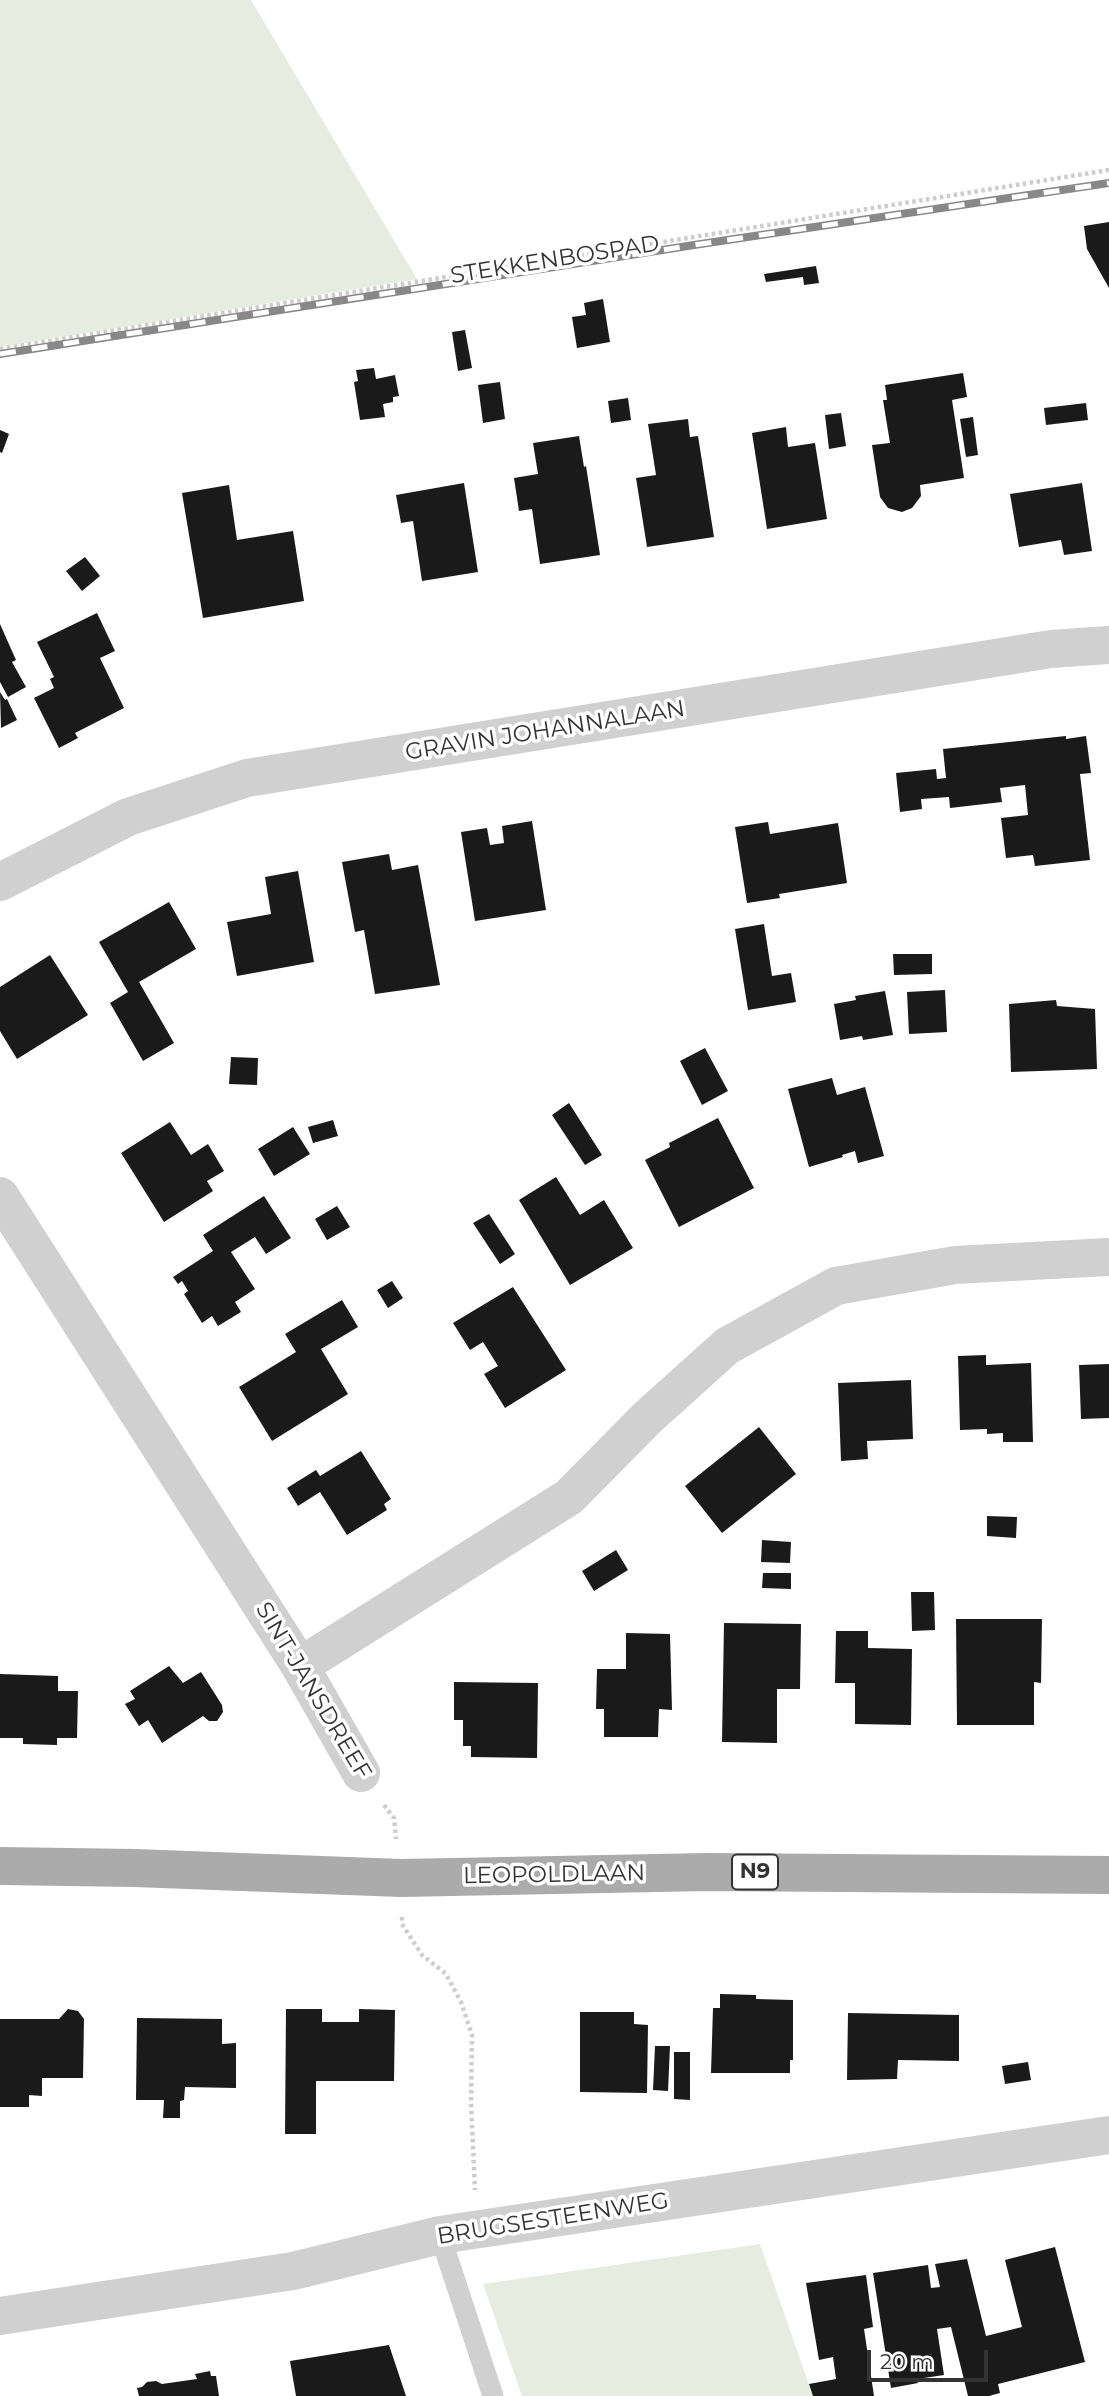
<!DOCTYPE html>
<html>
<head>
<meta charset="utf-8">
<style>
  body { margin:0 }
  #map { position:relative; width:1109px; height:2396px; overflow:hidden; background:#fff; font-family:Montserrat,sans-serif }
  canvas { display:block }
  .scale { position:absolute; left:867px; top:2350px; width:121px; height:32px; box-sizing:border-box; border:4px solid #333; border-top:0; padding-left:9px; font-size:21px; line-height:24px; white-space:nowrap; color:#333; -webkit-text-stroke:5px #fff; paint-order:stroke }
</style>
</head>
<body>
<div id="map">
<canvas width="1109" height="2396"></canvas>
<div class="scale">20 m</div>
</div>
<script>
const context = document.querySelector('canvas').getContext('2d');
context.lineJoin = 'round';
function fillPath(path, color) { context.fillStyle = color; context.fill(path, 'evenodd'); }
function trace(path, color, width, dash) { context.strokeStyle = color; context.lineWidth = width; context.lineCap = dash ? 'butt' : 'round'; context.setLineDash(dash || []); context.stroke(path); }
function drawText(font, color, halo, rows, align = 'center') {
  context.font = font + ' Montserrat,sans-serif'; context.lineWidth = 7; context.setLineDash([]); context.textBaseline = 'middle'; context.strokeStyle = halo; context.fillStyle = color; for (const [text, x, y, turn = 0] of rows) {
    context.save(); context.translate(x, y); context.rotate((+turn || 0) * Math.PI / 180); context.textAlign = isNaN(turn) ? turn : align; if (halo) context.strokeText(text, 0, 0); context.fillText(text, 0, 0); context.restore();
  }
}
fillPath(new Path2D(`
  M0,0H251L417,279L0,347Z
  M760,2244L813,2396H522L483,2284Z`), '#e6ecdf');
fillPath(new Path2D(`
  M1109,222V288L1087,249L1084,226Z
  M816,266L819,283L804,285L803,277L766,282L764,274Z
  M603,299L610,342L577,348L572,317L586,315L584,303Z
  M465,330L472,368L458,371L452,332Z
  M374,368L376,379L395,375L399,396L393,397V402L383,404L385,417L360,420L354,382L358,381L356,370Z
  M963,373L967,397L952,400L964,478L920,485L921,496L912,508L902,512L888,508L880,497L872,445L890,443L883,400H887L885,385Z
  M500,382L505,419L483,423L478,385Z
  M628,398L631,420L611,423L608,401Z
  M1086,403L1088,420L1046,425L1044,408Z
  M841,413L846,446L829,449L825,415Z
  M973,417L978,455L966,457L960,419Z
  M688,419L690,437L698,436L714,537L647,547L636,478L656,475L648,424Z
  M786,427L788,447L815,443L827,519L767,529L752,433Z
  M0,430L9,434L2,453L0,452Z
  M579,436L584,467L586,466L600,555L540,564L532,509L519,511L514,478L538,474L533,443Z
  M464,483L478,572L422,581L413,521L401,523L396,495Z
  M1082,483L1092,551L1064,555L1061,540L1019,547L1010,494Z
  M229,485L237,540L293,531L304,601L203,618L182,493Z
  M85,557L100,576L82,591L66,571Z
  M97,613L115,651L100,658L124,708L75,733L78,738L59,748L34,698L54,688L50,679L54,677L37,642Z
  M0,624L16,660L12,662L26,687L8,697L0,682Z
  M0,692L5,700L7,699L17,720L1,728Z
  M1066,736V739L1086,736L1091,773L1080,774L1090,860L1035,866L1033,855L1006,858L1001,818L1028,815L1025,785L1000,788L1002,802L950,808L949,797L921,799L922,809L900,812L896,773L936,769L937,779L946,778L943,749Z
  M532,821L546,910L475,921L461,832L487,828L490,845L504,843L502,826Z
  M768,822L770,834L838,823L847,883L779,894L780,898L747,903L735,827Z
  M389,854L392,870L418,865L440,985L375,994L364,930L355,932L342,862Z
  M298,871L314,962L237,976L227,922L271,914L265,877Z
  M169,902L196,949L139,982L174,1043L143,1061L110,1003L128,992L99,942Z
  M764,924L772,976L791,973L796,1002L748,1010L735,929Z
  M893,954H932V974L894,975Z
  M50,955L88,1015L17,1059L0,1031V987Z
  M945,990L947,1032L909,1034L907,992Z
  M885,991L893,1035L863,1040L862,1036L840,1040L834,1004L856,1000L855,996Z
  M1056,1000L1057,1006L1095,1009L1097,1069L1011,1072L1009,1004Z
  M705,1048L728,1091L702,1105L680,1061Z
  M231,1057L258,1058L257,1085L229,1084Z
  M832,1078L837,1095L865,1087L884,1156L858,1163L855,1151L842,1155L843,1157L809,1167L788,1089Z
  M569,1103L602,1155L585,1165L552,1115Z
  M718,1118L754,1188L679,1227L645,1160L670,1147L669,1143Z
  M333,1120L338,1136L313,1143L308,1127Z
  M170,1122L191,1155L208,1144L224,1171L207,1181L213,1191L164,1222L121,1153Z
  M293,1127L310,1154L274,1176L258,1149Z
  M556,1177L580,1215L604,1200L633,1248L570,1285L519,1200Z
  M264,1196L291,1238L266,1254L255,1237L231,1252L255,1289L235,1302L241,1312L218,1326L212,1316L202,1323L184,1294L188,1291L182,1281L178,1284L173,1277L213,1251L203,1235Z
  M337,1206L350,1227L327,1240L315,1219Z
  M489,1214L515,1254L500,1264L473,1223Z
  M392,1281L403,1298L388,1308L377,1290Z
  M513,1287L566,1370L505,1408L484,1374L498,1366L483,1342L470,1350L453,1323Z
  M342,1300L358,1327L321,1349L348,1394L272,1441L239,1387L296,1352L285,1334Z
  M986,1355V1365L1031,1363L1033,1442H1003V1433L987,1434V1429L960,1430L958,1356Z
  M1109,1364V1418L1081,1419L1079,1365Z
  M911,1380L913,1439L867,1441L868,1459L841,1461L838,1383Z
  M759,1427L796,1474L722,1533L685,1486Z
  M361,1451L391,1499L384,1504L387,1510L347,1535L320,1492L298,1506L287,1488L316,1470L320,1476Z
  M987,1516L1017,1517L1016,1538L987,1536Z
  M762,1540L791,1542L790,1563L761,1562Z
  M616,1550L628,1570L594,1591L582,1571Z
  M763,1573H791V1589L762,1588Z
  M911,1592H934L935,1630L912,1631Z
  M956,1619H1042L1041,1683L1034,1682V1725H957Z
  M724,1623L801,1624L800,1689H777V1743L722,1742Z
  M836,1631H868V1648L912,1649L911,1725L855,1724V1683H835Z
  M626,1633L670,1634L672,1710L659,1709L658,1737H604V1709H596L597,1669H626Z
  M169,1666L183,1683L201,1672L222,1705L223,1712L217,1721H209L203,1716L162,1743L148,1720L139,1726L125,1704L135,1699L130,1691Z
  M0,1674L58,1676V1691H78L77,1738H57V1745L23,1744V1738H0Z
  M454,1682L538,1683L537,1758L471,1757V1746H463V1720H454Z
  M720,1994L756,1995V1999L793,2000V2060H790V2073H711L713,2008H720Z
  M68,2009L78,2011L84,2019L83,2078H42V2096L29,2095V2107H0V2019H59Z
  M286,2009H322V2022H359V2009L395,2010L394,2081H316V2134H285Z
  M580,2012H634V2024L648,2025L647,2093L580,2092Z
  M848,2013L959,2015V2061L898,2060L897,2079L847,2080Z
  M137,2018L222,2019V2044L236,2043V2088L185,2087L184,2100L180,2101V2118H163L164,2100H136Z
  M655,2046H670L668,2091L653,2090Z
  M674,2052H690V2100L674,2099Z
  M1028,2062L1031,2080L1005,2084L1002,2066Z
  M1055,2247L1085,2362L998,2384L1000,2393L989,2396H968L951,2327L937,2329L944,2375L917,2379L918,2383L891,2388L873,2273L928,2265L931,2288L940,2287L935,2264L967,2259L986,2336L1022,2327L1005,2260Z
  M866,2275L873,2327L864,2329L874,2396H813L809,2384L836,2379L833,2357L819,2360L806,2283Z
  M389,2345L406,2396H296L290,2361Z
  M210,2371L211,2376H216L219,2396H139L137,2388L142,2387L147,2382L156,2381L162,2384L197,2379L195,2374Z`), '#1a1a1a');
trace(new Path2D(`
  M0,349L1109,170
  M384,1805L394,1818L396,1839
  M402,1917V1924L422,1955L446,1974L461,2002L472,2035L471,2103L475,2190`), '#cdcdcd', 4.5, [3.5, 3.5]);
trace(new Path2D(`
  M440,2235L493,2396`), '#d0d0d0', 21);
trace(new Path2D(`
  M0,882L128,817L247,778L1051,649L1109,645
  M0,1196L300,1666L361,1773
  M300,1666L569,1497L647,1418L727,1346L836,1286L955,1265L1109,1257
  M0,2316L293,2271L440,2235L1109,2135`), '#d0d0d0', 38);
trace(new Path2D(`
  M0,1866L135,1868L401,1878L708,1872L1109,1875`), '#ababab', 38);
const rail = new Path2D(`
  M0,354L694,245L1109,183`);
trace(rail, '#888', 8);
trace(rail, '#fff', 5, [16]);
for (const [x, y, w] of [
  [755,1872,46]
]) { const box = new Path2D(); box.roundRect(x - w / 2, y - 17.5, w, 35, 5); context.fillStyle = '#fff'; context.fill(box); trace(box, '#333', 2); }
drawText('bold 21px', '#333', null, [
  ["N9",755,1872]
]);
drawText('23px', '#333', '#fff', [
  ["STEKKENBOSPAD",555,260,-9],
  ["GRAVIN JOHANNALAAN",545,731,-9],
  ["SINT-JANSDREEF",313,1691,59],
  ["LEOPOLDLAAN",554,1875,-1],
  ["BRUGSESTEENWEG",553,2219,-9]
]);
</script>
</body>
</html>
